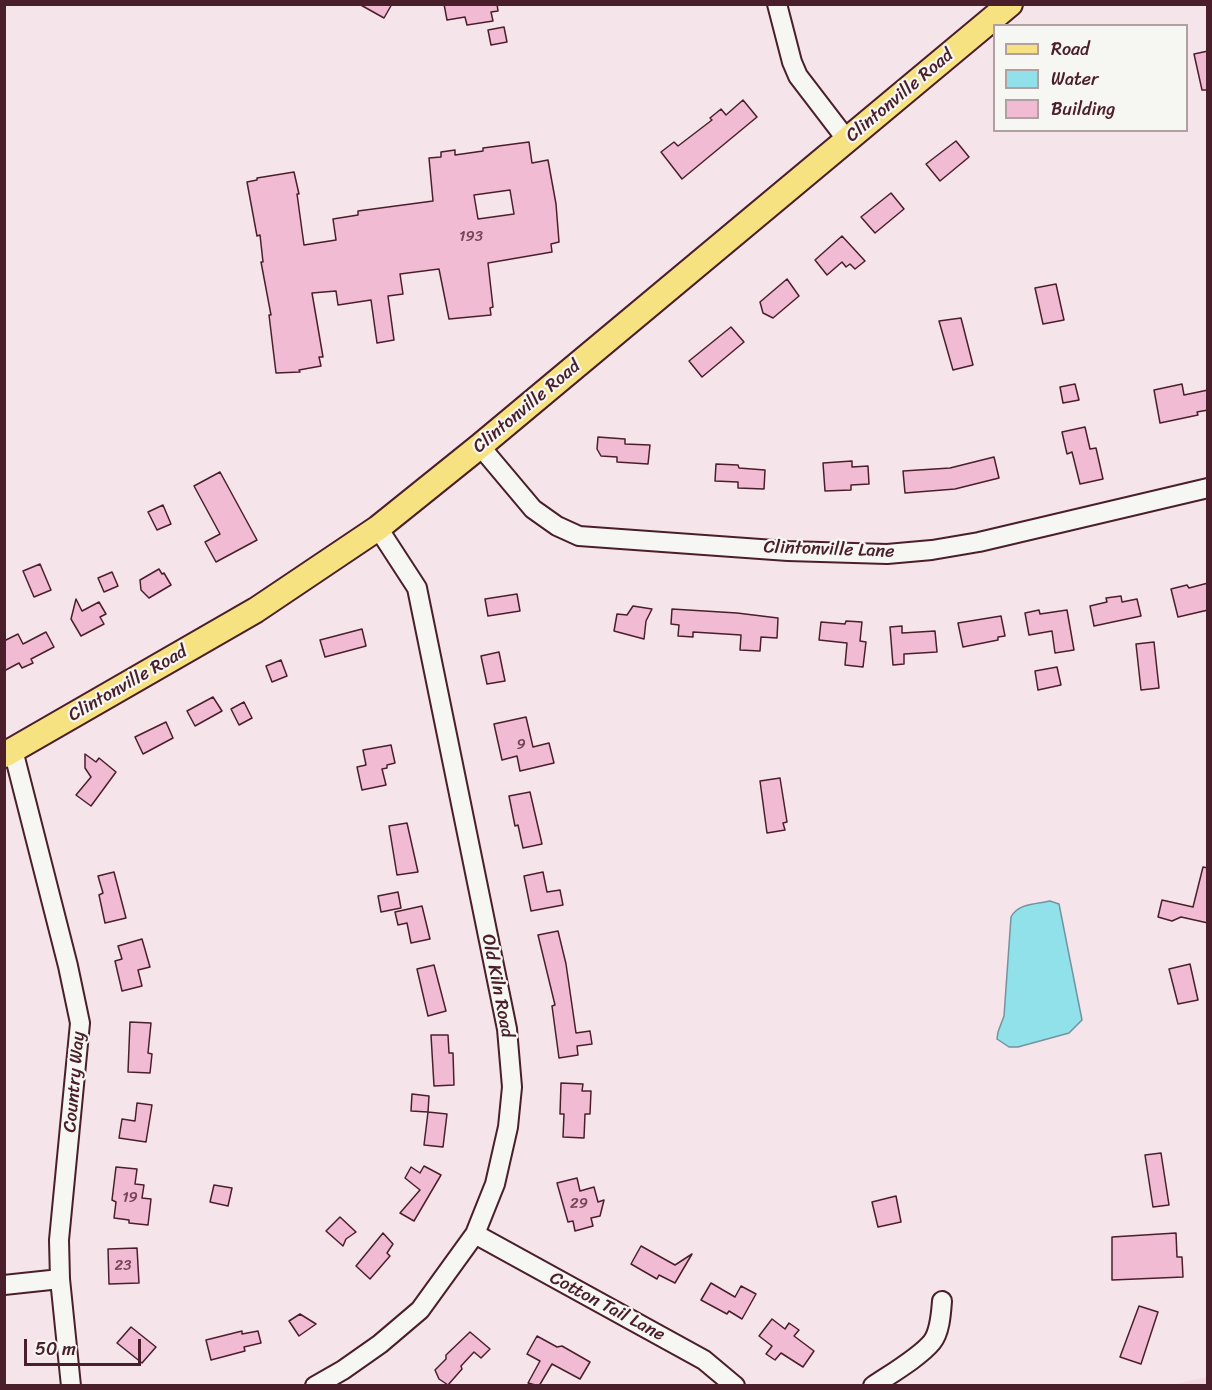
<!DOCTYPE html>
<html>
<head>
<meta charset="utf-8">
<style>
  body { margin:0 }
  #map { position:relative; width:1212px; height:1390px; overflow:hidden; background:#f5e4e9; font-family:Sriracha,sans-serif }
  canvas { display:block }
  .frame { position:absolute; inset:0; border:6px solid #4a1f2b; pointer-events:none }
  .legend { position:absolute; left:993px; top:24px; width:195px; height:108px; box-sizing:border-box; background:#f6f6f2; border:2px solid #b1a0a2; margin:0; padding:8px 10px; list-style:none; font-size:18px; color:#4a1f2b }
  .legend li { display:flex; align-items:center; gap:12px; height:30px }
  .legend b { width:30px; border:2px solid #b1a0a2 }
  .scale { position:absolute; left:24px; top:1339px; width:117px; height:27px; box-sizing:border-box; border:3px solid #4a1f2b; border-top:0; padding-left:8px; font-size:18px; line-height:21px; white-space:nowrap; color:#4a1f2b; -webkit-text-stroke:4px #f6f6f2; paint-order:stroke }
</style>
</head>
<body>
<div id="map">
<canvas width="1212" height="1390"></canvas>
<div class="frame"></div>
<ul class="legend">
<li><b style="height:8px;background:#f6e281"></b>Road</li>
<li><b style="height:16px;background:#90e1ea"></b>Water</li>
<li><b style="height:16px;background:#f2bbd4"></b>Building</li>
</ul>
<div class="scale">50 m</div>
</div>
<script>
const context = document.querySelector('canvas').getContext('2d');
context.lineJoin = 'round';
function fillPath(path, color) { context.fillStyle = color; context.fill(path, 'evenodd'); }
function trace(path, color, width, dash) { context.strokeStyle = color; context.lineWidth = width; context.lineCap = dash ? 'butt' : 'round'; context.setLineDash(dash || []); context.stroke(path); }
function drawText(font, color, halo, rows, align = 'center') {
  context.font = font + ' Sriracha,sans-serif'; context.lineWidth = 4.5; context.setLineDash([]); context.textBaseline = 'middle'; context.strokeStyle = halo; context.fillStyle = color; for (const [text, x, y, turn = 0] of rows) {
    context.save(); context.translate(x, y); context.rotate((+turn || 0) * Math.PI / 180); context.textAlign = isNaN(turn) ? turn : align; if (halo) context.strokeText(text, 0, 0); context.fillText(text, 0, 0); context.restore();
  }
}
fillPath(new Path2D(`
  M1207,1377V1385H1172Z`), '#f4d8e3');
const water = new Path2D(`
  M1050,901L1059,904L1082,1020L1069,1033L1018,1047H1009L997,1039L998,1032L1004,1016L1011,917C1018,903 1037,904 1050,901Z`);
fillPath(water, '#90e1ea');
trace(water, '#74939e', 1.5);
const building = new Path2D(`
  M359,4H392L384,18Z
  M444,4H497L498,11L491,12L493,21L467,25L465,17L447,20Z
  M504,27L507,42L491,45L488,30Z
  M1208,51V90H1202L1194,54Z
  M743,100L757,117L682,179L661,152L674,142L678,146L712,120L710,118L721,109L726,115Z
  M956,141L969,157L940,181L926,164Z
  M529,142L532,163L548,160L556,204L559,242L551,244L552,252L488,263L493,307L490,308L491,315L449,319L439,269L400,274L403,294L388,296L394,340L377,343L371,300L338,305L336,291L312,293L323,357H319L321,366L299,370L300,372L276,373L269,315H271L261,262H263L260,235L257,236L247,182L257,180V178L294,172L299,194H297L304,245L336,240L333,219L358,215V211L433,201L429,158L441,157V152L455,150V155L483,151V148ZM510,190L514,214L478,219L474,195Z
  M891,193L904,209L875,233L861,217Z
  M842,236L865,261L855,269L850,264L846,267L842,262L827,275L815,260Z
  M787,279L799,296L773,318L763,313L760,302Z
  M1056,284L1064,320L1043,324L1035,288Z
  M961,318L973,365L953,370L939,321Z
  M731,327L744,342L702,377L689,361Z
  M1075,384L1079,400L1063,403L1060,387Z
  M1182,384L1184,395L1208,390V410L1197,412L1198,415L1160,423L1154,390Z
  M1085,427L1090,449L1096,448L1103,479L1080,484L1072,452L1067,454L1062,432Z
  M598,437L625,439V444L650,445L648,464L617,462V457L601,456L597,449Z
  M994,457L999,478L955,489L905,493L903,471L950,468Z
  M852,461V467L868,466L869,484L851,485V490L825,491L823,463Z
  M716,464L738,465L739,468L765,470L764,489L738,488V482L715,481Z
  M220,472L257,540L216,562L205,542L220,534L194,486Z
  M163,505L171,524L157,530L148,512Z
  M40,564L51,590L34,597L23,571Z
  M159,569L162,574L164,573L171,585L149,598L141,590L140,580Z
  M112,572L118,586L104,592L98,578Z
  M1208,583V610L1178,617L1171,589L1187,585L1189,588Z
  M517,594L520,611L488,616L485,599Z
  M1121,596L1122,602L1137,599L1141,616L1094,626L1090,606L1107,602L1106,598Z
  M76,599L82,611L99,602L106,614L100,617L104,624L81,636L71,619Z
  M633,606L652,609L646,621L644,639L614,631L617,614L627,615Z
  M672,609L737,613L778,618L777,638L761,637L760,651L740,650L741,635L693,632V637L678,636L679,625L671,624Z
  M1039,610L1040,614L1067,610L1074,650L1055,653L1052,631L1029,635L1025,613Z
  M1001,616L1005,636L998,637V640L963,647L958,623Z
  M846,621L862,622L860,641L866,642L863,667L845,665L847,643L819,640L821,622L845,624Z
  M902,626V633L935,631L937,652L904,654V664L893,665L890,627Z
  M362,629L366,646L325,657L320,640Z
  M46,632L54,647L31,659L33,663L22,668L19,663L4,671V641L18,634L23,644Z
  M1154,642L1159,688L1141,690L1136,644Z
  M499,652L505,681L487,684L481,656Z
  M281,660L287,676L272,682L266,666Z
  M1057,667L1061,685L1038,690L1035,671Z
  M213,697L222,711L195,726L187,711Z
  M244,702L252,718L239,725L231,709Z
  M526,717L533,747L549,743L554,763L520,771L517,756L502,760L494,724Z
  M166,722L173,738L143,754L135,737Z
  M391,745L395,763L387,765V768L382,769L386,785L362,790L357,767L366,765L363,750Z
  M85,754L96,762L99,758L116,772L91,806L76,795L91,777L85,768Z
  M780,778L787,822L783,823L785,830L767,833L760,781Z
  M530,792L542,844L523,848L518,825L515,826L509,796Z
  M407,823L418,872L397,875L389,826Z
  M1203,867L1208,868V923L1181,917L1172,921L1158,917L1162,900L1193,907Z
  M114,872L126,918L105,923L99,895L103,893L98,876Z
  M543,872L547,892L560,890L563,905L531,911L524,876Z
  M398,892L401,908L381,912L378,896Z
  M422,906L430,939L411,943L407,923L398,925L395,912Z
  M558,931L566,964L576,1033L590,1031L592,1044L577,1046L578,1055L559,1058L552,1006L555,1005L538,935Z
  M142,939L150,967L138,970L142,986L122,991L115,961L122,959L118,946Z
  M1190,964L1198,1000L1178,1004L1169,969Z
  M434,965L446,1011L428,1016L417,969Z
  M130,1022L151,1023L148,1053L152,1054L150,1073L128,1072Z
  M431,1035H448L449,1053H453L454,1085L434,1086Z
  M561,1083L583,1084L582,1091H591L590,1114H585L584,1138L563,1137L564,1114H560Z
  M412,1094L429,1096L428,1112L447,1114L443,1147L424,1145L428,1112L411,1111Z
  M137,1103L152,1105L146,1142L119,1138L122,1119L135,1121Z
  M1161,1153L1169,1205L1153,1207L1145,1155Z
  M424,1166L441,1175L414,1221L400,1213L420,1190L405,1178L411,1167L420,1173Z
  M116,1167L137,1169L135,1184L144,1185L142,1198L151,1199L148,1225L129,1223V1220L114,1218L116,1202L112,1200Z
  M577,1178L580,1191L594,1187L598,1202L604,1200L600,1216L591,1218L593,1226L575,1231L573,1221L568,1222L557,1183Z
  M214,1185L232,1188L228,1206L210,1202Z
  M896,1196L901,1222L878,1227L872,1202Z
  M340,1217L356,1232L346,1239L343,1246L326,1231Z
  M383,1233L393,1244L387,1253L390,1256L370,1279L356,1266Z
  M1176,1233L1177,1257H1182L1183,1277L1112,1280V1237Z
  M641,1246L675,1265L692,1254L675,1283L659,1275L657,1279L631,1264Z
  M137,1248L139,1283L109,1284L108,1249Z
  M711,1283L735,1297L741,1286L756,1294L742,1319L729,1311L727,1314L701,1300Z
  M1139,1306L1158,1312L1141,1364L1120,1357Z
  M300,1314L316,1324L299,1336L289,1321Z
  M772,1319L785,1329L789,1323L799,1330L794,1336L814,1351L803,1367L781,1353L775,1360L766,1354L772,1346L759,1336Z
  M131,1327L156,1347L142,1363L117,1343Z
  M242,1331V1334L258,1331L261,1343L244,1347L245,1351L211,1360L206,1340Z
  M470,1332L490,1349L481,1358L474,1352L461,1366L462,1369L448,1385L439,1379L435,1370L446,1359V1355Z
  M537,1336L557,1347L562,1346L590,1362L580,1379L552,1364L539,1386L528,1383L540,1361L527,1354Z`);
fillPath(building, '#f2bbd4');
trace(building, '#4a1f2b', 1.5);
const minor = new Path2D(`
  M777,4L792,62L798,76L847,140
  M480,446L533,509L557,526L579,536L788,551L887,554L932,550L979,542L1208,488
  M13,750L68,966L80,1023L59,1240L60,1279L71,1386
  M475,1234L704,1360L735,1386
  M4,1285L60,1279
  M315,1386L343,1370L380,1344L420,1310L475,1234L495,1184L508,1127L512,1087L507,1029L417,588L378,528
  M873,1386C889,1375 920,1357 932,1342C940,1332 941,1314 942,1301`);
const major = new Path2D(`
  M4,755L256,610L378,528L480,446L1010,4`);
trace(minor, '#4a1f2b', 22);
trace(major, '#4a1f2b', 28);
trace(minor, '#f6f6f2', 18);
trace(major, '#f6e281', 24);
drawText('15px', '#744655', null, [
  ["193",471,237],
  ["9",521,745],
  ["19",130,1198],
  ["29",579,1204],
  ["23",123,1266]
]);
drawText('18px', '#4a1f2b', '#f6f6f2', [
  ["Clintonville Road",900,96,-40],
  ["Clintonville Road",527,407,-40],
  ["Clintonville Lane",829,550,2],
  ["Clintonville Road",128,684,-30],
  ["Old Kiln Road",497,986,79],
  ["Country Way",75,1082,-85],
  ["Cotton Tail Lane",607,1307,28]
]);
</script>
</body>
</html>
